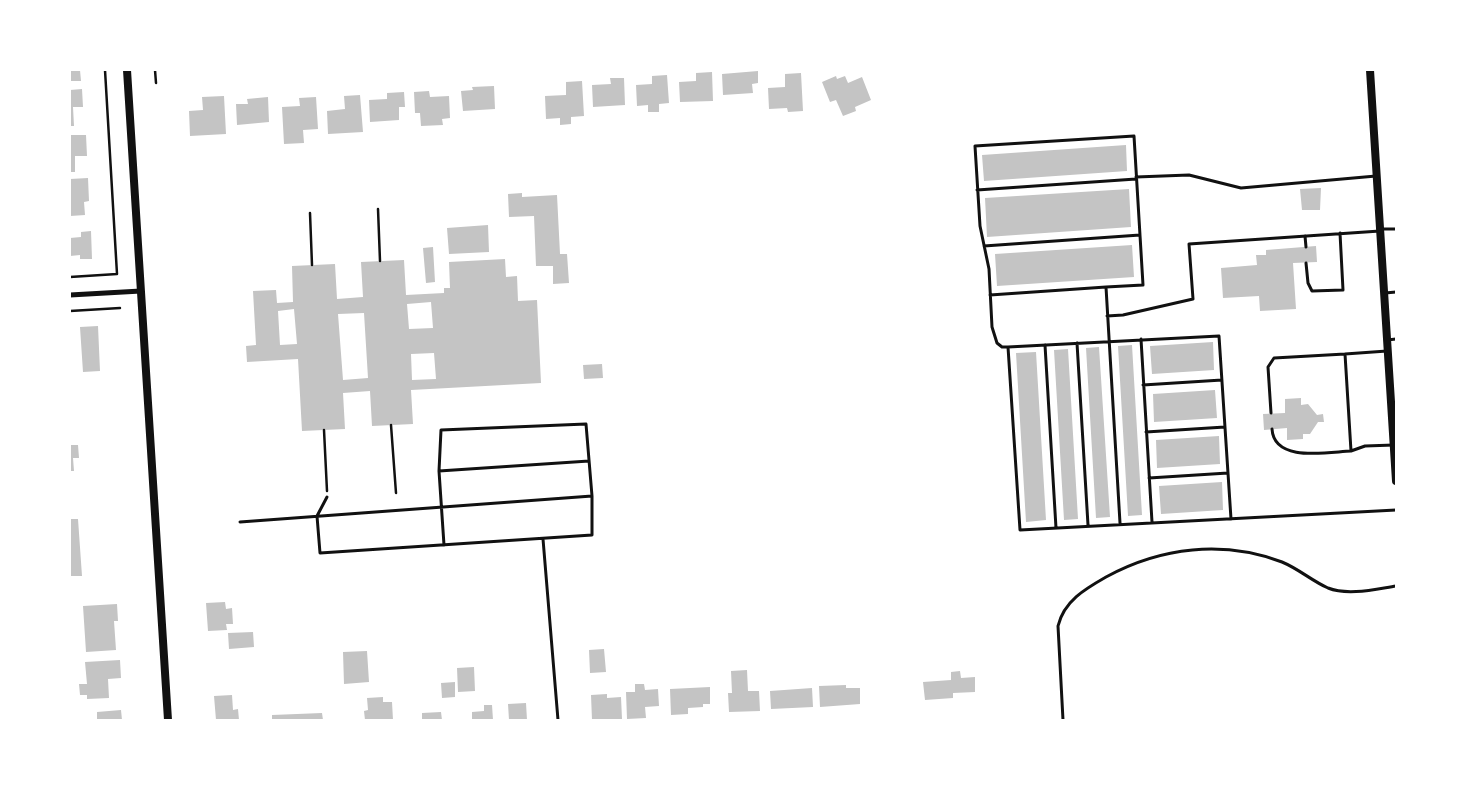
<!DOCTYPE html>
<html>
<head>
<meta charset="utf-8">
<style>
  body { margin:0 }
  #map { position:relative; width:1466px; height:790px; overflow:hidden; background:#fff; font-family:"Fira Sans",sans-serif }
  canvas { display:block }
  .frame { position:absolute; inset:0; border:71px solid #fff; pointer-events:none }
</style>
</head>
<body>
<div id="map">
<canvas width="1466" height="790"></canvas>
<div class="frame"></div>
</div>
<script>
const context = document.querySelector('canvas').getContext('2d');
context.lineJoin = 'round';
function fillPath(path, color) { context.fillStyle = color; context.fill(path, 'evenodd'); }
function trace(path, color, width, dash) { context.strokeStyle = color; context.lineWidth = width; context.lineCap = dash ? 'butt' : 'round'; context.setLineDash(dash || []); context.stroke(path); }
fillPath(new Path2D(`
  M70,70H80L81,81H70Z
  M758,71V83L752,84L753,93L723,95L722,74Z
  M712,72L713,101L680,102L679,82L696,81V73Z
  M801,73L803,111L788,112L787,108L769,109L768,88L785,87V74Z
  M667,75L669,103L659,104V112H648V105L637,106L636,85L652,84V76Z
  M836,76L837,79L845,76L848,83L862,77L871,100L855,107L856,111L843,116L836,100L830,102L822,82Z
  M610,78H624L625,105L593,107L592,85L611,84Z
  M582,81L584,116L571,117V124L560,125V118L546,119L545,96L566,95V82Z
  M494,86L495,109L463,111L461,91L473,90L472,87Z
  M82,89L83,107H73L74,126H70V90Z
  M429,91L430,97L449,96L450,118L442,119L443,125L421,126L420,113H415L414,92Z
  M404,92L405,107H399V120L370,122L369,100L387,99V93Z
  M360,95L363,132L328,134L327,111L345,109L344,96Z
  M224,96L226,134L190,136L189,111L203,110L202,97Z
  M268,97L269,122L237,125L236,104H248L247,99Z
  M316,97L318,129L303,130L304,143L284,144L282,107L300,106L299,98Z
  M70,135H86L87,156H75V172H70Z
  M1126,145L1127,171L984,181L982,155Z
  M88,178L89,201L84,202L85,215L70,216V179Z
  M1321,188L1320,210H1302L1300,189Z
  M1129,189L1131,227L987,237L985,198Z
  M522,193V197L557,195L560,254H567L569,283L553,284V266H536L534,216L509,217L508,194Z
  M488,225L489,252L449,254L447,228Z
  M91,231L92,259H80V255L70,256V238L81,237V232Z
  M1132,245L1134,277L997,286L995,254Z
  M1316,246L1317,262L1293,263L1296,309L1260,311L1259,296L1223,298L1221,268L1257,265L1256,255H1266V250Z
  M433,247L435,282L426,283L423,248Z
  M505,259L506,277L517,276L518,301L537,300L541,383L411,390L413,424L372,426L370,391L343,393L345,429L302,431L298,359L247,362L246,346L256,345L253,291L276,290L277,303L293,302L292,266L335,264L337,299L363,297L361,262L404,260L406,295L444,293V288H450L449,262ZM431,302L433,328L409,329L407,304ZM294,309L297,344L280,345L278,311ZM364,313L368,378L343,380L338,314ZM434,353L436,379L412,380L411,354Z
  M98,326L100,371L83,372L80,327Z
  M1213,342L1214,370L1152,374L1150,346Z
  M1132,345L1142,515L1128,516L1118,346Z
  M1099,347L1110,517L1096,518L1086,348Z
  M1068,349L1078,519L1064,520L1054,350Z
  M1036,352L1046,520L1026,522L1016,353Z
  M602,364L603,378L584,379L583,365Z
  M1215,390L1217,418L1154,422L1153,394Z
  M1301,398V405L1308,404L1317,415L1323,414L1324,422H1318L1310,434H1303V439L1287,440V428L1264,430L1263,414L1285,413V399Z
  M1219,436L1220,464L1157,468L1156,440Z
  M70,445H78L79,458H73L74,471H70Z
  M1222,482L1223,510L1161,514L1159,486Z
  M70,519H78L82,576H70Z
  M225,602L226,609L232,608L233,624H226L227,630L208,631L206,603Z
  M117,604L118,621H114L116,650L86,652L83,606Z
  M253,632L254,647L229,649L228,633Z
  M604,649L606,672L590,673L589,650Z
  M367,651L369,682L344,684L343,652Z
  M120,660L121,678L108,679L109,698L87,699V695H80L79,684H87L85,662Z
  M474,667L475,691L458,692L457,668Z
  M747,670L748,691H759L760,711L729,712L728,693H732L731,671Z
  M960,671L961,678L975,677V692L953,693V698L925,700L923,682L951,680V672Z
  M455,682V697L442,698L441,683Z
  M635,684H644L645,690L658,689L659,706L645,707L646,718L627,719L626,692H635Z
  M846,685V688H860V704L820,707L819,686Z
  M710,687V704H703V707L688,708V714L671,715L670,689Z
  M812,688L813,707L771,709L770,691Z
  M607,694V698L621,697L622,719L592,720L591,695Z
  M232,695L233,710L238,709L239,720H216L214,696Z
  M383,697V702H392L393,720H365L364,711L368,710L367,698Z
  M526,703L527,720H509L508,704Z
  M484,705H492L493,720H472V712L484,711Z
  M121,710L122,720H97V712Z
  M441,712L442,720H422V713Z
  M322,713L323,720H272V715Z`), '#c4c4c4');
trace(new Path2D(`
  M155,70L156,83
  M378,209L380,261
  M310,213L312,265
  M70,277L117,274L105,70
  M70,311L120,308
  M391,425L396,493
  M324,430L327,491`), '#111', 2.5);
trace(new Path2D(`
  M1136,177L1189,175L1241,188L1376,176
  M977,190L1136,179
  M1382,229H1396
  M1305,236L1306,247
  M984,246L1140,235
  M1306,263L1308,283L1312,291L1343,290L1340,233
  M1385,293L1396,292
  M990,295L1106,287
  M1107,316L1123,315L1193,299L1189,244L1380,231
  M1141,339L1152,522
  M1387,340L1396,339
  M1077,343L1088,525
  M1045,345L1056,528
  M1008,347H1002L997,343L992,327L989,269L980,226L975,146L1134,136L1143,285L1106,287L1120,523
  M1387,351L1345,354L1351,451L1365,446L1394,445
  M1143,385L1222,380
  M1271,413L1268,367L1274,358L1345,354
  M1272,429C1274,463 1328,452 1351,451
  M1146,432L1225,427
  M439,471L589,461
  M1149,478L1228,473
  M327,497L317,516L320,553L592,535V496L586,424L441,430L439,471L444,545
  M1231,519L1219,336L1008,347L1020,530L1396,510
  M240,522L592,496
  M543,539L558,720
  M1063,720L1058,626C1064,601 1085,589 1106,577C1161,547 1223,540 1282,562C1299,569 1312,581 1328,588C1348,596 1376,589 1396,586`), '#111', 3);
trace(new Path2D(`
  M70,295L141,291`), '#111', 5);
trace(new Path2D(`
  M127,70L168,720
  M1370,70L1396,481`), '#111', 8);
</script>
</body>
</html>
